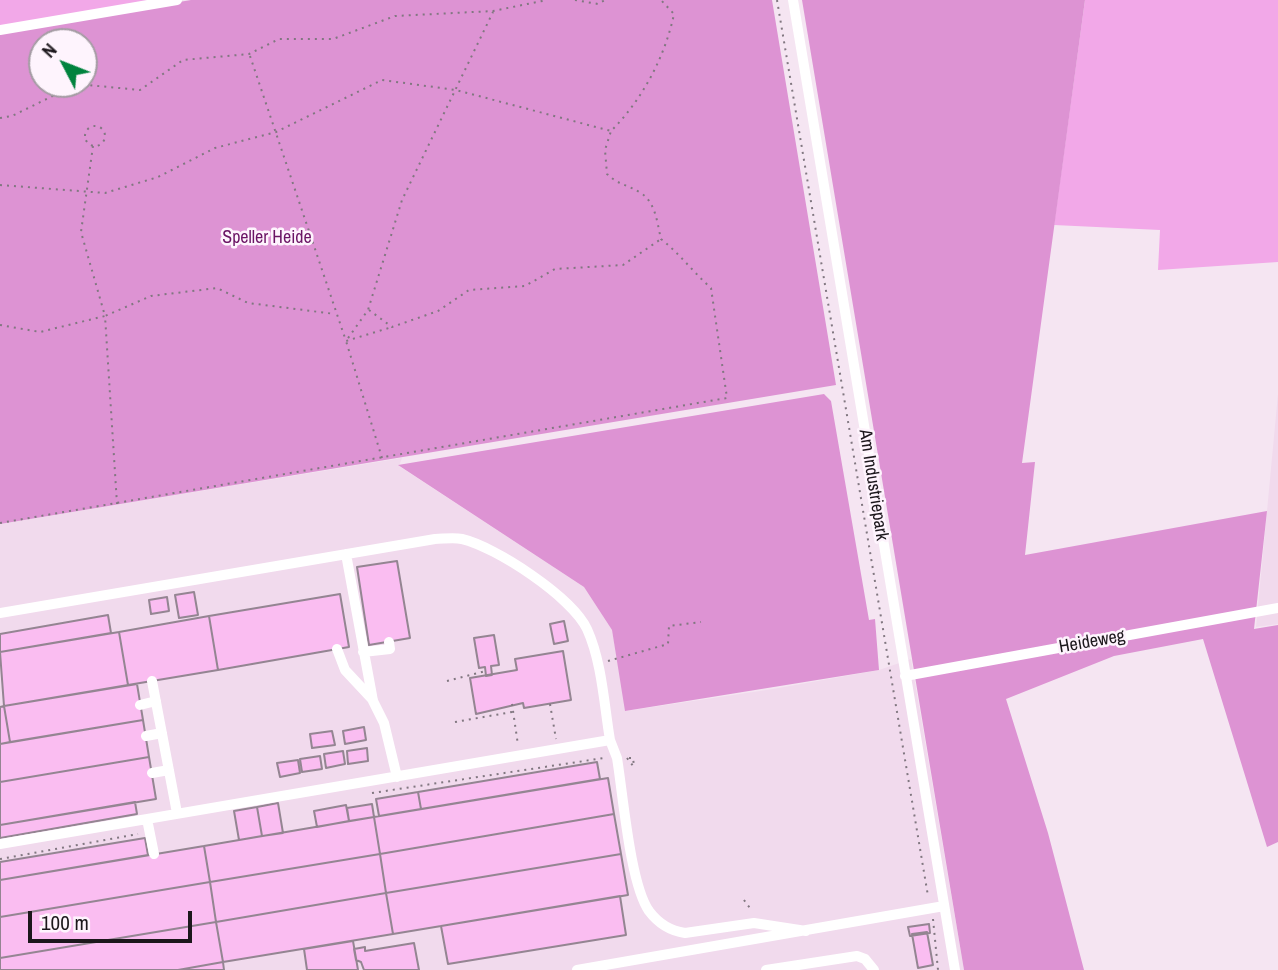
<!DOCTYPE html>
<html>
<head>
<meta charset="utf-8">
<style>
  body { margin:0 }
  #map { position:relative; width:1278px; height:970px; overflow:hidden; background:#f5e5f2; font-family:"Archivo Narrow",sans-serif }
  canvas { display:block }
  .north { position:absolute; left:28px; top:28px; width:70px; height:70px; box-sizing:border-box; background:#fef4fd; border:2px solid #a49ca3; border-radius:50%; rotate:312deg; font-size:19px; font-weight:700; line-height:28px; text-align:center; color:#1c171c }
  .north::after { content:''; display:block; margin:auto; width:24px; height:32px; background:#00833e; clip-path:polygon(50% 0,100% 100%,50% 72%,0 100%) }
  .scale { position:absolute; left:28px; top:911px; width:164px; height:32px; box-sizing:border-box; border:4px solid #1c171c; border-top:0; padding-left:9px; font-size:21px; line-height:24px; white-space:nowrap; color:#1c171c; -webkit-text-stroke:5px #fef4fd; paint-order:stroke }
</style>
</head>
<body>
<div id="map">
<canvas width="1278" height="970"></canvas>
<div class="north">N</div>
<div class="scale">100 m</div>
</div>
<script>
const context = document.querySelector('canvas').getContext('2d');
context.lineJoin = 'round';
function fillPath(path, color) { context.fillStyle = color; context.fill(path, 'evenodd'); }
function trace(path, color, width, dash) { context.strokeStyle = color; context.lineWidth = width; context.lineCap = dash ? 'butt' : 'round'; context.setLineDash(dash || []); context.stroke(path); }
function drawText(font, color, halo, rows, align = 'center') {
  context.font = font + ' "Archivo Narrow",sans-serif'; context.lineWidth = 5; context.setLineDash([]); context.textBaseline = 'middle'; context.strokeStyle = halo; context.fillStyle = color; for (const [text, x, y, turn = 0] of rows) {
    context.save(); context.translate(x, y); context.rotate((+turn || 0) * Math.PI / 180); context.textAlign = isNaN(turn) ? turn : align; if (halo) context.strokeText(text, 0, 0); context.fillText(text, 0, 0); context.restore();
  }
}
fillPath(new Path2D(`
  M1278,394V624L1256,627L1267,511Z
  M402,458L399,466L584,587L612,630L626,711L773,689L879,670L911,659L964,970H0V524Z`), '#f1daed');
fillPath(new Path2D(`
  M0,0H167L0,28Z
  M1085,0H1278V262L1158,270L1160,230L1054,225Z`), '#f2a8e8');
fillPath(new Path2D(`
  M191,0H772L836,385L0,524V32ZM42,42H84V84H42Z
  M802,0H1085L1022,463L1035,462L1025,555L1267,511L1254,629L1278,625V842L1267,847L1203,639L1114,656L1006,699L1048,833L1084,970H964Z
  M824,394L831,401L869,620L875,619L879,670L625,711L612,630L584,587L398,465Z`), '#dd93d3');
const building = new Path2D(`
  M397,561L410,638L369,645L357,567Z
  M194,592L198,615L179,618L175,595Z
  M340,594L349,647L218,670L209,616Z
  M167,597L169,611L151,614L149,600Z
  M108,615L111,633L0,652V634Z
  M209,616L218,670L128,685L119,632Z
  M564,621L568,641L554,644L550,624Z
  M119,632L128,685L4,706L0,652Z
  M494,635L499,665L491,666L492,675L486,676L485,667L479,668L474,638Z
  M563,651L571,700L524,708L523,703L476,714L470,678L517,670L515,659Z
  M137,684L143,720L10,742L4,706Z
  M4,706L10,742L0,744V707Z
  M143,720L149,757L0,782V744Z
  M364,727L366,740L345,744L343,731Z
  M332,731L335,745L312,748L310,734Z
  M367,748L368,761L348,764L347,751Z
  M343,751L345,764L326,768L324,754Z
  M320,756L322,769L302,772L300,759Z
  M149,757L156,799L0,825V782Z
  M298,760L300,773L280,777L277,763Z
  M597,762L600,779L421,809L418,792Z
  M608,778L614,814L380,854L374,817Z
  M418,792L421,809L379,816L376,799Z
  M135,802L137,814L0,838V825Z
  M278,803L283,833L262,836L257,807Z
  M372,804L374,817L349,821L347,808Z
  M346,805L349,821L317,827L314,811Z
  M257,807L262,836L239,840L234,811Z
  M614,814L621,854L386,893L380,854Z
  M374,817L380,854L210,882L204,846Z
  M145,838L148,855L0,880V862Z
  M204,846L210,882L0,917V880Z
  M380,854L386,893L216,922L210,882Z
  M621,854L628,895L393,934L386,893Z
  M210,882L216,922L0,958V917Z
  M386,893L393,934L223,962L216,922Z
  M620,896L626,935L448,964L441,926Z
  M216,922L223,962L178,970H0V958Z
  M929,924L930,933L910,936L908,927Z
  M927,932L933,965L918,968L912,934Z
  M353,941L358,970H307L304,949Z
  M414,943L419,970H364L361,962L356,960L354,949L365,947V951Z
  M223,962L224,970H178Z`);
fillPath(building, '#fabdf1');
trace(building, '#948592', 2);
trace(new Path2D(`
  M575,0L598,4L605,0
  M777,0L928,896
  M250,56L346,341L392,327
  M0,118L12,116L77,84L140,90L183,60L249,54L279,39H333L395,16L493,11L547,0
  M85 136a10 10 0 1 1 20 0a10 10 0 1 1-20 0Z
  M93,146L81,232L105,316L151,296L217,288L248,303L335,314
  M0,185L105,193L158,177L215,148L276,132L382,80L456,90L611,131C642,100 665,57 674,14L661,0
  M369,310L392,327L438,311L469,290L525,286L555,269L623,265L661,239
  M0,325L40,332L105,316L117,504
  M382,458L346,341L368,310L402,200L493,12
  M0,523L727,398L711,288C693,272 680,254 661,239C657,223 656,203 641,193C629,185 618,185 607,174L605,150L611,131
  M608,661L668,644L669,626L701,622
  M447,681L486,671
  M512,704L518,745
  M550,704L556,739
  M455,722L512,712
  M627,758L634,767
  M629,758H633L634,766
  M372,793L604,758
  M0,859L138,834
  M744,900L752,911
  M933,919L938,970`), '#817780', 2, [2, 5]);
trace(new Path2D(`
  M793,0L955,970
  M0,30L177,0
  M346,554L373,701L384,723L397,777
  M0,613L435,539C443,539 453,537 462,539C496,547 572,597 587,629C602,662 604,704 610,740
  M337,649L345,670L373,700
  M363,652L390,649L389,642
  M905,676L1278,608
  M152,681L177,813
  M140,705L156,701
  M146,736L162,733
  M152,773L169,770
  M147,819L154,854
  M0,844L610,740L617,758C623,794 630,884 649,911C658,923 671,931 685,933L754,923L806,931
  M577,970L944,906
  M766,970L857,956L865,959L874,970`), '#fff', 10);
drawText('18px', '#6b1465', '#fef4fd', [
  ["Speller Heide",267,238]
]);
drawText('18px', '#1c171c', '#fef4fd', [
  ["Am Industriepark",873,485,81],
  ["Heideweg",1092,642,-10]
]);
</script>
</body>
</html>
